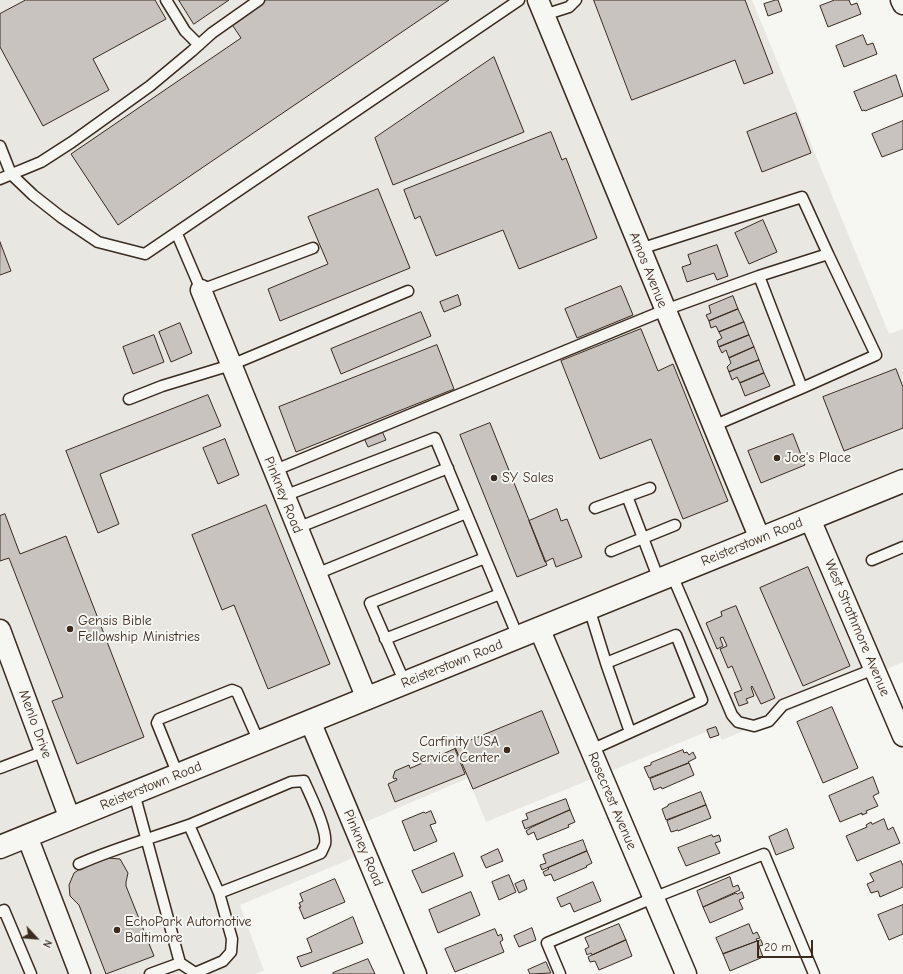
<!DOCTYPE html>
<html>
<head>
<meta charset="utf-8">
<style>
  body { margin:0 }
  #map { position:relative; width:903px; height:974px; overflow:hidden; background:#f6f6f2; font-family:"Comic Neue",sans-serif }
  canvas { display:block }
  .north { position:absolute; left:16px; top:918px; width:40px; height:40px; -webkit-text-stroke:3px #f6f6f2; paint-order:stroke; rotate:116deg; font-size:11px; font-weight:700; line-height:16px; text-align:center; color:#3b2a1e }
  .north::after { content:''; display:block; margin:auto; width:14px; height:18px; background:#3b2a1e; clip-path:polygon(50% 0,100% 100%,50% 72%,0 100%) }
  .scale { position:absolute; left:757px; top:940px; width:56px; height:18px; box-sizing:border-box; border:2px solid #3b2a1e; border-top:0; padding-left:5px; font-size:12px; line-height:14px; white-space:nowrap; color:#3b2a1e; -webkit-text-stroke:3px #f6f6f2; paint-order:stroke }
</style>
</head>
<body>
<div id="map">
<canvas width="903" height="974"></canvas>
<div class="north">N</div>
<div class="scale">20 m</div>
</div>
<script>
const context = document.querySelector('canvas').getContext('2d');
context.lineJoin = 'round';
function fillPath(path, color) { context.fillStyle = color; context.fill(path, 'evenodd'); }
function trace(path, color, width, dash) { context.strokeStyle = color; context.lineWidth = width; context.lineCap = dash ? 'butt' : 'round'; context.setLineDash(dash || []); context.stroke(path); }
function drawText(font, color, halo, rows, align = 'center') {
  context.font = font + ' "Comic Neue",sans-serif'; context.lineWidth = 4; context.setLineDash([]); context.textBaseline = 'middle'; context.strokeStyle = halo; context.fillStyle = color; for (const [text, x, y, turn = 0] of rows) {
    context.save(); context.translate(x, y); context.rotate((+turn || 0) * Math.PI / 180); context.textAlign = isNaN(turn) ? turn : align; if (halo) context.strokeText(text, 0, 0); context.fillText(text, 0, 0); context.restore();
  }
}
fillPath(new Path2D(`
  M0,0H752L889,334L903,329V662L722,740L716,728L486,822L468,778L354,827L365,853L240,905L264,971L255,974H0Z`), '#e8e7e2');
const building = new Path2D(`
  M26,0H155L166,19L93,59L109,90L43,126L0,47V14Z
  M179,0H229L194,24Z
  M264,0H449L118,225L71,154L241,38L231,23Z
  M594,0H745L773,73L744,84L735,60L632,100Z
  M776,0H778L782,11L768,16L764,4Z
  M835,0H849L851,5L857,3L861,14L828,27L820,6Z
  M863,35L867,45L873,43L877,54L844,67L836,46Z
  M494,57L524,132L393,185L375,138Z
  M896,75L903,96L865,111L864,110L862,111L854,92Z
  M796,113L811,153L762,172L747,132Z
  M903,121V149L882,157L872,134Z
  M551,132L562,160L566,158L597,238L519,269L503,230L436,256L420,216L415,219L404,190Z
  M378,189L410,268L280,321L268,289L328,264L308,217Z
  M763,220L777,252L749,264L735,233Z
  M0,242L11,271L0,275Z
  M717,245L728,276L717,280L714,273L687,282L682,267L691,264L688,255Z
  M621,286L633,315L577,338L565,309Z
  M458,295L461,305L444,312L440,302Z
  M733,296L738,309L709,321L706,315L711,313L709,306Z
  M738,309L744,322L719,332L716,326L711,328L709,321Z
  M421,312L431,336L341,374L331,349Z
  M744,322L749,335L719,347L717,341L722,338L719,332Z
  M180,323L192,353L171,362L159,332Z
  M641,329L658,371L673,364L728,501L683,519L651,439L600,459L561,361Z
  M154,335L164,362L133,374L123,347Z
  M749,335L754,347L729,358L726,350L722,353L719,347Z
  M437,345L454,389L296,452L279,407Z
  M754,347L759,360L729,372L727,367L731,363L729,358Z
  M759,360L764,373L740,383L737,377L732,380L729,372Z
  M896,369L903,387V428L844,451L823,397Z
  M764,373L770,386L745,396L740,383Z
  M208,395L221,426L100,474L119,524L98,533L66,451Z
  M490,423L547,565L517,577L460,435Z
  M382,431L386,440L368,447L364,438Z
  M793,434L805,465L761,483L748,451Z
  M225,439L239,475L218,484L203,448Z
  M266,505L330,664L268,689L234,605L222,610L192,535Z
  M557,509L561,521L567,519L582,557L556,567L553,558L545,562L529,521Z
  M5,514L20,554L66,536L144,737L77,764L52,701L63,697L9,558L0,561V516Z
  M808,567L850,666L803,686L760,588Z
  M736,606L775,698L761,704L752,686L751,687L754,696L746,699L748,703L739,706L734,693L742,690L732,666L728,668L720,649L727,646L723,637L720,638L723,646L717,649L706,623L722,616L721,612Z
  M832,707L858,768L823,783L797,722Z
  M542,711L559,753L473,789L455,747Z
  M716,727L719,735L710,738L707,730Z
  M455,749L465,774L395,802L388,784L397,780L396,778L394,779L393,777L395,771L409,765L410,768Z
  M683,750L684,753L687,752L689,755L693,752L696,758L688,762L689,763L649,778L644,767L651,765V763Z
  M689,763L694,775L662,789L661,787L654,790L650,779Z
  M873,777L879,793L873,796L878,806L866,811L867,813L862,815V813L840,822L829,796Z
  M701,792L706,805L666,820L662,809L668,806V805Z
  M566,799L570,810L525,829L522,821L528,819L526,814Z
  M706,805L711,818L678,831V830L671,832L667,821Z
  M570,810L575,822L568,825L569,827L537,840L534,832L528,835L526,831L532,827Z
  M431,811L436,823L430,825L437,841L414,851L402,821L424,812L425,813Z
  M884,819L888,830L893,827L900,843L857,861L846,836L867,827L866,825L871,822L872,824Z
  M787,829L794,848L776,855L769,837Z
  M712,835L713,837L719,835L721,841L715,843L720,853L686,866L678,848Z
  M583,840L587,851L542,870L540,865L546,863L543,855Z
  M498,849L503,861L486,868L481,857Z
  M587,851L592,863L586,866L587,867L554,881L551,874L545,876L543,872L549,869L548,868Z
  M454,853L463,876L422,893L412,871Z
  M108,858L120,859L128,873L126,882V886L154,956L106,974L79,905L70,896L69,885L74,873L86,865Z
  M901,861L903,866V887L880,897L878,891L871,893L867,884L874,881L870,874Z
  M509,875L516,892L499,900L492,882Z
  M730,877L733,887L738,885L740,890L703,907L697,891Z
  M335,879L345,902L304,919L299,907H301L299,903L303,901L300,894Z
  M524,880L527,889L519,893L515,884Z
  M593,882L601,901L574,912L570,903L561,907L557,898Z
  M471,892L480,915L438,933L429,910Z
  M742,892L744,898L739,900L743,909L710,923L703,907L736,893L737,894Z
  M903,905V934L889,940L878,915Z
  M353,917L363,943L301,967L297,957L312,952L307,939Z
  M619,924L626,940L592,955L591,953L587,955L585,949L589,947L585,938Z
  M749,924L753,934L757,932L760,938L756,939L757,941L723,954L716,938Z
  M532,928L536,940L519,947L514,936Z
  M495,929L498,936L501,934L503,940L500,942L504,952L455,972L445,949Z
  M626,940L632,956L599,970L595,961L590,962L588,957L592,955Z
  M761,940L763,945L759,946L763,957L730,971L723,954Z
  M368,959L375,974H333V973Z
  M546,962L551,973L530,974L528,970Z`);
fillPath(building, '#c8c3be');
trace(building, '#3b2a1e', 1);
const lane = new Path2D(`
  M166,0L185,31L199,45
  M544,15L569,7L576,0
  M0,146L11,174L33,195L61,217L98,242L145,254L519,0
  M0,179L41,162L72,142L150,86L192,51L212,33L259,0
  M177,234L201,290L313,248
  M640,249L802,197L828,254
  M759,276L828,254L876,355L802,388
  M129,399L162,386L231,365L408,291
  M273,471L665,310L759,276L802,388L713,426
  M284,496L435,438L518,637
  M627,496L659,580
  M595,508L650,488
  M297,528L448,468
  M611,551L675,525
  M872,560L903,547
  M316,574L466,513
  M672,575L732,715L738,722L754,726L769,721L783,705L874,669
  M589,608L606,663
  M385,639L500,594
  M405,683L370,603L485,558
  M591,750L702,700L676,635L606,663L630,732
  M0,768L45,751
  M178,775L157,723L159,719L232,690L237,692L259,742
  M134,793L180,963L150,974
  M189,825L291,782L304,781C310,795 328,830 325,844C324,847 322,850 321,853L299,862L219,893
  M79,864C115,848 152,838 189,825L219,893L232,939L231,952L223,961L195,973L180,963
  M0,912L4,910L31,974
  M560,974L547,943L653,898L764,854L814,974`);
const street = new Path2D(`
  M538,0L760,539
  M901,0L903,4
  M201,290L367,699
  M810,519L903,736
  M539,628L686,974
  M0,630L70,819
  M310,721L416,974
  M27,836L80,974`);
const primary = new Path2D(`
  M0,847L903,481`);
trace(lane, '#3b2a1e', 13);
trace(street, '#3b2a1e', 23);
trace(primary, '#3b2a1e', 25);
trace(lane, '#f6f6f2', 10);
trace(street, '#f6f6f2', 20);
trace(primary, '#f6f6f2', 22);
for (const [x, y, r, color] of [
  [777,458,4,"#3b2a1e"],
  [494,478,4,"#3b2a1e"],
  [70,629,4,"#3b2a1e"],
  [507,750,4,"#3b2a1e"],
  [117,930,4,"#3b2a1e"]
]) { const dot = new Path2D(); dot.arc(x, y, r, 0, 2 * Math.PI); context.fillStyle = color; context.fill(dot); trace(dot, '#f6f6f2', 1.5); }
drawText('14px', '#3b2a1e', '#f6f6f2', [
  ["Amos Avenue",648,270,68],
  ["Pinkney Road",283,495,68],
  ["Reisterstown Road",752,542,-22],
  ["West Strathmore Avenue",857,628,67],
  ["Reisterstown Road",452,664,-22],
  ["Menlo Drive",35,724,70],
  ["Reisterstown Road",151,786,-22],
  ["Rosecrest Avenue",612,801,67],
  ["Pinkney Road",363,848,67]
]);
drawText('14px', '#3b2a1e', '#f6f6f2', [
  ["Joe's Place",785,458],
  ["SY Sales",502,478],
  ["Gensis Bible",78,621],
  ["Fellowship Ministries",78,637],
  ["Carfinity USA",499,742,"right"],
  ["Service Center",499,758,"right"],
  ["EchoPark Automotive",125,922],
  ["Baltimore",125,938]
], 'left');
</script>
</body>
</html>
